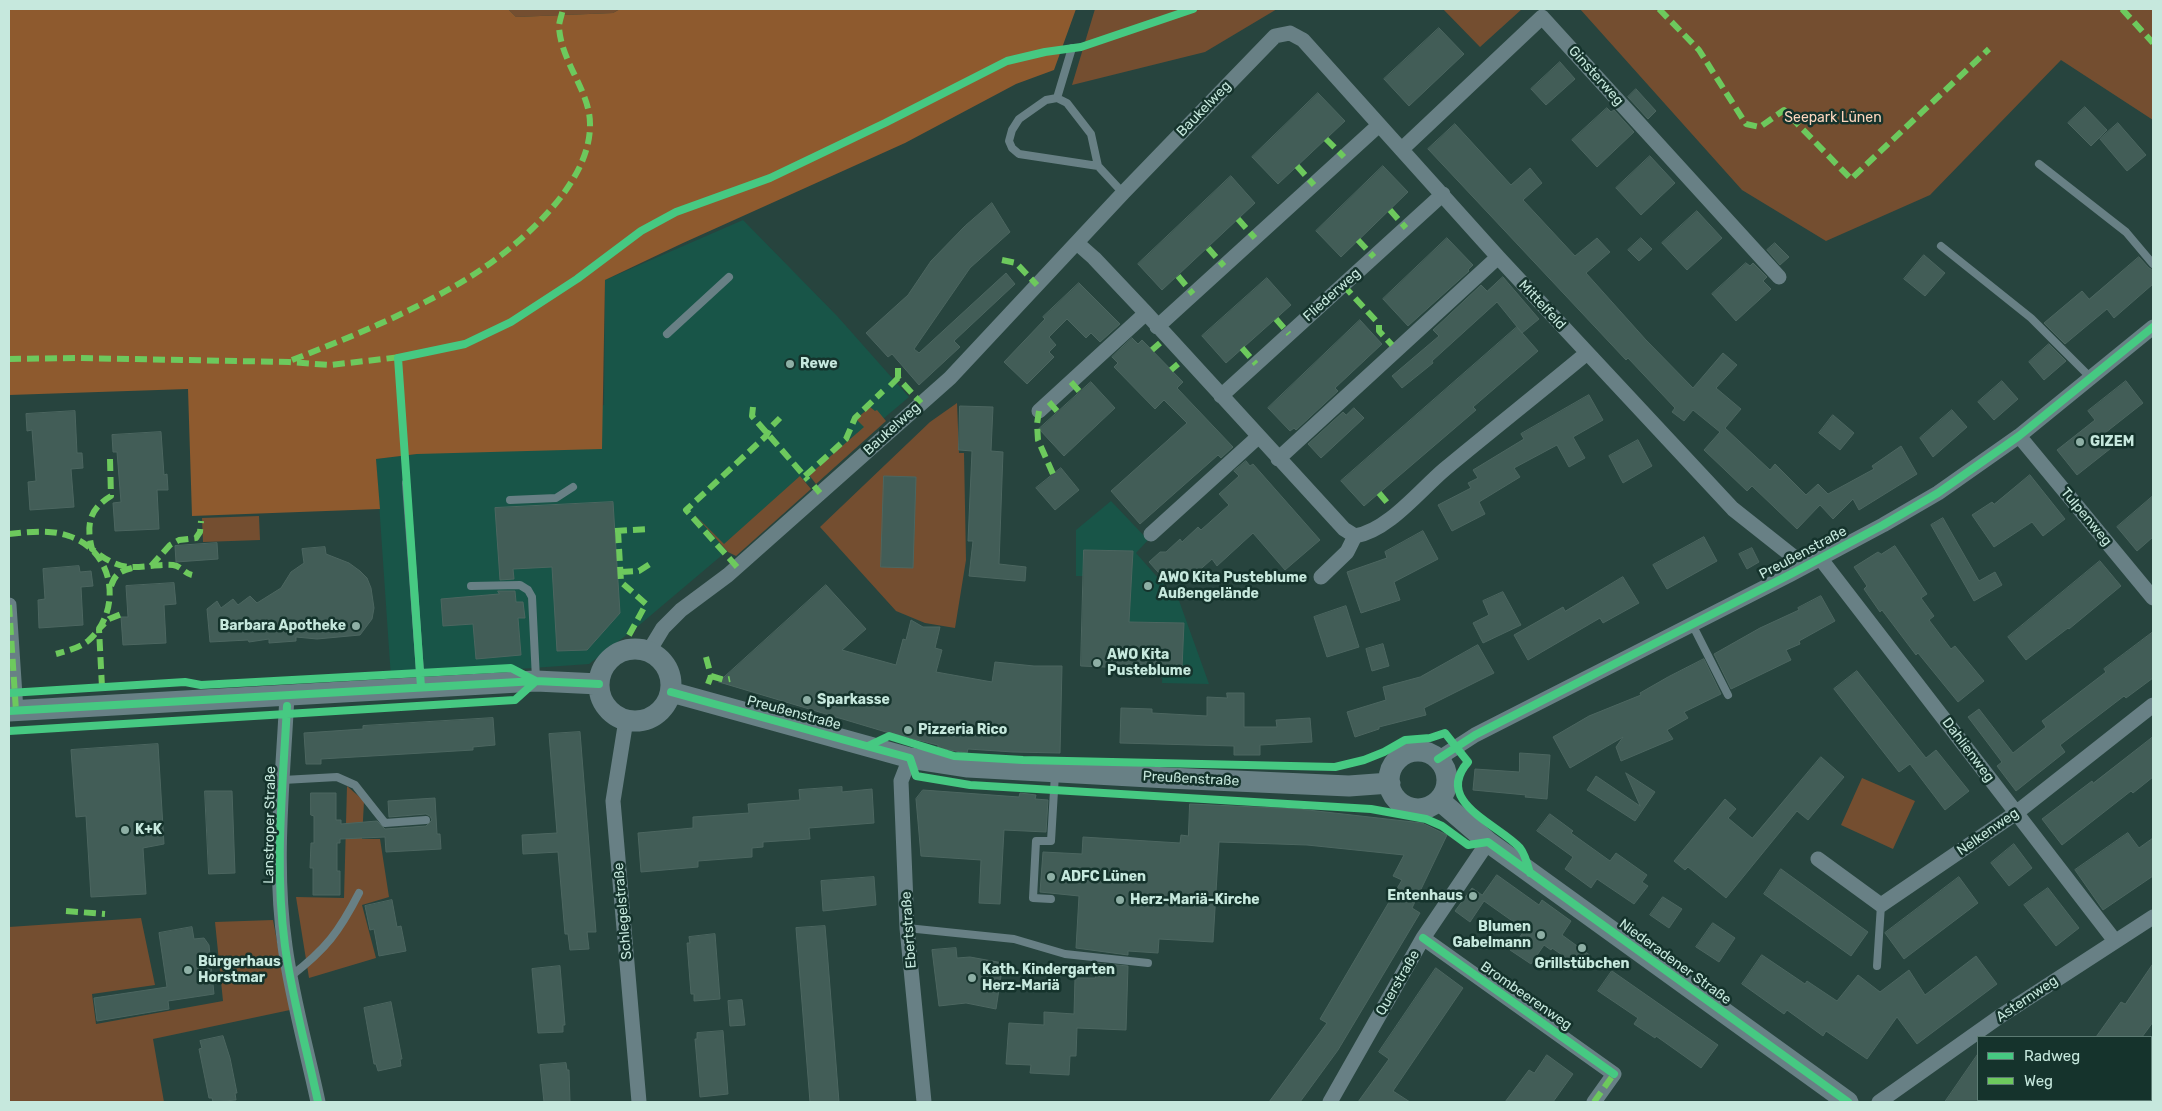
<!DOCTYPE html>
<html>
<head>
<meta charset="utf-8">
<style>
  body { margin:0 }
  #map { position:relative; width:2162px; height:1111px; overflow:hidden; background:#27443e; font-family:Rubik,sans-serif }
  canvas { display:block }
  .frame { position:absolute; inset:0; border:10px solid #c6e8dd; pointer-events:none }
  .legend { position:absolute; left:1977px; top:1036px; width:175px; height:65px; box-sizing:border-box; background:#15332c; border:1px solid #5c7b73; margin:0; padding:6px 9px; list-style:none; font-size:15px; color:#c6e8dd }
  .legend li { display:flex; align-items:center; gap:10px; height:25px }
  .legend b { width:25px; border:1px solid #5c7b73 }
</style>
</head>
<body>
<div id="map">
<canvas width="2162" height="1111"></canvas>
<div class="frame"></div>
<ul class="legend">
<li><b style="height:6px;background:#46c982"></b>Radweg</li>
<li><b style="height:6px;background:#6dc95d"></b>Weg</li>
</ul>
</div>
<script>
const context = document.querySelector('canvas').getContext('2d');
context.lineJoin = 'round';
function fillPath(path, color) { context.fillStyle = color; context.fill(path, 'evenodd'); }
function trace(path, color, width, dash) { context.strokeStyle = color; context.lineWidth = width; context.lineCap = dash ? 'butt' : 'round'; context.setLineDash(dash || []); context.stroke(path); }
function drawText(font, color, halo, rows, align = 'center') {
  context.font = font + ' Rubik,sans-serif'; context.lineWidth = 5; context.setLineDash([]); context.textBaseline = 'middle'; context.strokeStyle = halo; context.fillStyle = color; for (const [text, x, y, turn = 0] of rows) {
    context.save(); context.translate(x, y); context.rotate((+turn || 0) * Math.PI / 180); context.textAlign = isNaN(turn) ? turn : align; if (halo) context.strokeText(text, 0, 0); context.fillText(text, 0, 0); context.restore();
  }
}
fillPath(new Path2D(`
  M743,220L838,317L909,397L637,627L589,664L391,678L376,459L417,454L604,405L605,280Z
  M1111,501L1148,540L1136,553L1174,596L1177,595L1209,684L1162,683L1163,667H1182L1183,623L1129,622L1133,551L1084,550L1083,576H1076V530Z`), '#185548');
fillPath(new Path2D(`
  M508,9H620L613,13L516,17Z
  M1095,9H1277L1205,52L1072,85Z
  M1443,9H1522L1480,47Z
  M1580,9H2153V120L2061,60L1930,195L1826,241L1742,190Z
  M957,403L959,453H964L966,560L955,628L925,623L896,611L820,527L930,422Z
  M870,407L875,411L877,410L886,421L816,484L809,475L864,427L856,419Z
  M800,476L811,489L736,556L728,552L694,514L724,544Z
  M259,516L260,540L203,542L202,518Z
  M1862,778L1915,801L1893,849L1841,825Z
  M347,786L364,801L362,839H380L389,897L362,905L376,958L309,978L296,897L344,898Z
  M141,918L155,985L92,994L96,1024L223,1001L215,922L273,920L290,1010L153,1039L164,1102H9V927Z`), '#744e30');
fillPath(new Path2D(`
  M9,9H508L516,17L613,13L620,9H1076L1054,70L1016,84L905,143L683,243L605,280L602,449L417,454L376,459L380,509L192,516L188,389L9,395Z`), '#8e5a2e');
const building = new Path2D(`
  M1439,28L1464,54L1409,106L1384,79Z
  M1560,62L1575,79L1546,105L1531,89Z
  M1636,89L1656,111L1648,119L1628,97Z
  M1318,93L1345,121L1278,184L1252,157Z
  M2085,107L2107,130L2091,146L2068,123Z
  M1607,108L1611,112L1614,110L1634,132L1597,167L1572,140Z
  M2118,123L2146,155L2127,171L2100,139Z
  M1455,124L1511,185L1530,168L1542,183L1523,200L1575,256L1597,238L1610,252L1586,273L1646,340L1693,388L1723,353L1737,365L1716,388L1741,409L1725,428L1770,470L1775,464L1806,495L1818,484L1828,494L1874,469L1872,466L1901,446L1917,474L1859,510L1853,499L1833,519L1820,505L1797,529L1752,486L1747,491L1704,450L1720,432L1693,410L1684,421L1672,412L1675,408L1628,358L1626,360L1428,149Z
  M1650,156L1675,183L1641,215L1616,188Z
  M1383,166L1408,192L1341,257L1316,231Z
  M1231,176L1255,203L1162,290L1138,264Z
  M992,203L1010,232L970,268L914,349L919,353L1006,273L1015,284L954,341L960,347L919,385L892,354L888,357L866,333L908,295L931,261L965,226Z
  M1697,211L1722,238L1687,270L1662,243Z
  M1447,238L1473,265L1468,270L1469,271L1408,326L1383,299Z
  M1641,238L1652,249L1639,261L1628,250Z
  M1775,243L1789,257L1780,265L1767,250Z
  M1924,255L1945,273L1925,296L1904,279Z
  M2139,257L2149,268L2153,270V284L2114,318L2107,309L2065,344L2044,323L2082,291L2089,299Z
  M1746,263L1750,266L1753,263L1767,277L1763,281L1771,289L1736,321L1712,294Z
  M1503,277L1539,319L1522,333L1497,302L1432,361L1433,363L1402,388L1392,376L1439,336L1433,330L1481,285L1487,291Z
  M1267,278L1291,305L1226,363L1202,336Z
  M1079,283L1120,324L1100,342L1091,333L1086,338L1067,319L1049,337L1056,345L1049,352L1054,357L1027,384L1004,362L1045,319L1043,317Z
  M1360,320L1382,344L1335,388L1338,391L1296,430L1294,428L1290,431L1268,408Z
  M1517,327L1538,351L1473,407L1476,410L1364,506L1341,481Z
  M1132,338L1138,344L1142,340L1183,382L1177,388L1233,447L1221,458L1218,455L1140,524L1111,491L1187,423L1164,400L1155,409L1114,367L1118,363L1112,357Z
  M2049,344L2066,361L2044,380L2029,362Z
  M2002,381L2018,399L1994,420L1978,402Z
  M2126,381L2143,403L2105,433L2115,445L2077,475L2057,450L2095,420L2088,411Z
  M1091,382L1115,408L1064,456L1039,429Z
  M1589,395L1603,420L1573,437L1585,458L1569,467L1557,445L1514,468L1520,477L1479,502L1485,514L1452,531L1438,505L1471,488L1468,483L1478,478L1473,470L1524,439L1521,434Z
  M960,406L993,407L991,451L1003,452L999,564L1026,567L1025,581L969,576L973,541H968L972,451L959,450Z
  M1354,408L1364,418L1321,458L1308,444L1343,412L1346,415Z
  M1952,410L1967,427L1933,457L1920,438Z
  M75,411L77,453H82L83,468L71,469L74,507L30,510L28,482L36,481L32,430L27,431L26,414Z
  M1833,415L1854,433L1840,450L1819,433Z
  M161,432L164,475L167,474L168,490H157L159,529L115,531L113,503L121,502L117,452H113L112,435Z
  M1638,440L1652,466L1623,483L1609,456Z
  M1246,461L1250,466L1253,464L1320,540L1285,570L1253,533L1217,566L1212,559L1186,582L1177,572L1166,581L1149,562L1160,552H1166L1180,539L1182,542L1198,527L1201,530L1229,505L1219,494L1239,476L1234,471Z
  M1061,468L1079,490L1055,510L1036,488Z
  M2030,475L2065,519L2043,536L2032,522L1994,547L1972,515L1992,502L1994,504Z
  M884,476L916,477L913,568L881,567Z
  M2153,496V537L2137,551L2117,527Z
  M613,502L620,613L587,650L557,651L552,567L513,569L514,579L500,580L495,508Z
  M1943,518L1979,581L1995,572L2002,585L1974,601L1931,525Z
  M1423,531L1438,559L1394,582L1400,600L1361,613L1347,572L1387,558L1385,552Z
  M1704,537L1717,561L1667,589L1653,565Z
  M217,543L218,559L176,562L175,546Z
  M1895,546L1927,594L1921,598L1934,616L1929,620L1951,649L1955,646L1984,681L1958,702L1918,653L1916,655L1882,610L1880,612L1864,589L1867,586L1854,567L1878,552L1881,554Z
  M325,547L326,554L349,563L360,571L367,578L371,588L374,608L372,619L360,635L317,639L296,637V641L269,643V639L249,642L248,640L210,642L207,609L217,601L221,608L233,599L238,605L250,596L257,603L281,588L291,572L304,563L302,549Z
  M1752,548L1759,562L1747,569L1739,554Z
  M1084,550L1133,551L1129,622L1184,623L1182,668L1127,664V668L1081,666Z
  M2100,561L2121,586L2069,629L2068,628L2026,660L2008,637Z
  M79,566L80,572L91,571L93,586L81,587L83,625L39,628L38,600L45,599L43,569Z
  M1623,577L1639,603L1603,623L1600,618L1528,660L1514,635L1563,607L1565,611Z
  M174,583L176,604L164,605L166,643L123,645L121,617H128L126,586Z
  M826,585L866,629L842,650L896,665L903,639L906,640L911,620L923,627H940L935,648L942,650L936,672L992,682L995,662L1034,666H1062L1060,753L1013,752L968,749L967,753L938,748V745L886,732L719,682Z
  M498,591H515L516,602H523L525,618H518L521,655L476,659L473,624L443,626L441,599L499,594Z
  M1503,592L1521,625L1483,643L1473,623L1489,615L1483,601Z
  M1821,596L1835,621L1799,641L1800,644L1786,650L1791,660L1731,689L1714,654L1760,628L1799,610L1798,608Z
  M1346,606L1359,647L1327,657L1314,617Z
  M2153,632V678L2126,698L2124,696L2060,745L2065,752L2016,791L1997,766L2002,762L1968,717L1979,709L2013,753L2046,727L2042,721L2106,672L2104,669Z
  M1383,644L1389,666L1372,671L1366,649Z
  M1478,645L1494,673L1424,708L1426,715L1379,727V729L1355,737L1347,712L1386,700L1383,687L1420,677Z
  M1704,659L1721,694L1684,712L1688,718L1667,730L1673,739L1621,761L1616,747L1623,737L1570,768L1553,737L1589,716L1641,695L1640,693L1668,677Z
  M1857,671L1926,758L1936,750L1969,791L1945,810L1910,764L1899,772L1834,689Z
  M1227,693H1244V727H1277L1276,720L1310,718L1312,742L1260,745V755H1234V746L1120,743L1121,708L1152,709V713L1207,716V697L1227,698Z
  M493,718L495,745L473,747V750L321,759V764H306L304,733L363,729V726Z
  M580,732L596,932H587L589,949L570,950L568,934H565L558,852L523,854L522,835L557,833L549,734Z
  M2153,737V777L2133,793L2131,791L2062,845L2042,819L2092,781L2093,783Z
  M158,744L164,844L143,848L146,894L91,897L86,816L76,817L71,750Z
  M1520,753L1550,755L1547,799L1525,797L1526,795L1473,790L1475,769L1519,772Z
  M1821,757L1844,777L1808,820L1797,811L1726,898L1688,867L1685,870L1674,861L1725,799L1736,809L1728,818L1752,838Z
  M1626,773L1655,792L1635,821L1587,790L1596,776L1640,806Z
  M842,787V792L872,789L874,823L809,828L810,839L763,842V847L752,848V857L698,861V867L641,872L638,833L693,828V817L749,813L748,804L800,800L799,790Z
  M923,790L1019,797L1020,793L1036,795L1035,799L1048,800L1046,832L1004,830L1000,904L979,903L981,860L921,856L916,799Z
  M205,791H232L235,873L209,874Z
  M311,793H336V820H341V824L377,821L385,829L426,826L432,820L430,816L426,814L389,817L388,801L435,798L437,834H440L441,849L386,852L385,837L340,839V843H337V871H340V895H313V868H310L311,843H314V816L311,815Z
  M1190,804L1299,809L1422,823L1447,835L1412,908L1420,913L1338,1050L1300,1102H1269L1327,1023L1320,1019L1402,880L1393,876L1404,855L1307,845L1219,842L1213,942L1159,939L1158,953L1128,951V955L1076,948L1079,896L1040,892L1043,852L1082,854L1083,837L1180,843L1181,835L1188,836Z
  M1550,814L1573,831L1571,833L1610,861L1616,853L1647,875L1642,882L1648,886L1634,904L1597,879L1591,888L1565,869L1573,857L1537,831Z
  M2128,833L2139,848L2153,838V876L2103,910L2075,870Z
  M2014,844L2032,868L2009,886L1991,863Z
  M1781,869L1868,932L1851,956L1764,894Z
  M1497,875L1539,905L1542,900L1571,921L1562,935L1591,956L1581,968L1552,948L1551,950L1544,945L1531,964L1510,950L1525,930L1484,901L1470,922L1455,911L1472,888L1482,895Z
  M874,877L876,905L823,911L821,881Z
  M1959,877L1978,903L1904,959L1885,933Z
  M2048,888L2079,928L2056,946L2024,905Z
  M1663,897L1682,909L1669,928L1650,915Z
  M392,900L397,927L401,926L406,951L379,956L374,929L370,930L365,906Z
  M1713,923L1735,938L1719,962L1696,947Z
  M825,926L827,949L839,1102H810L796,928Z
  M192,927L194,939L204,938L209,945L214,994L168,1001L169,1009L97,1021L94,998L167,987L159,933Z
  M715,934L720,999L694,1001V994H691L687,943H690L689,937Z
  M956,948L957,958L970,957L1003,963L996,1009L966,1003L939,1006L932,950Z
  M1762,955L1805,984L1807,981L1837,1001L1858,975L1880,992L1909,970L1925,995L1976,956L1997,984L1917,1044L1897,1017L1867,1059L1826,1031L1823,1036L1787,1010L1784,1014L1742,984Z
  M1095,963L1128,966L1126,1030L1077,1028L1076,1056H1070L1069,1075L1030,1073L1031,1065L1006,1064L1009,1023L1044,1025V1012L1074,1014L1075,978H1095Z
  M2153,964V1022L2142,1037H2096L2121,1002L2125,1004Z
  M560,966L565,1025H563V1032L538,1033L532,969Z
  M1436,968L1463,988L1393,1091L1410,1102H1358L1389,1059L1379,1052Z
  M1612,971L1718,1045L1701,1068L1656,1036L1655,1038L1634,1024L1638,1018L1598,991Z
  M742,1000L745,1025L730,1026L728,1001Z
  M391,1002L402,1059H400L401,1066L378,1071L376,1064H374L364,1008Z
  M723,1031L728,1094L700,1097L695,1039H697V1033Z
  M223,1036L230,1058L237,1093H235L236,1100L213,1102L212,1098H209L199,1049L202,1048L200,1041Z
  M1978,1054V1102H1945Z
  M1547,1055L1573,1074L1553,1102H1505L1529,1070L1534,1073Z
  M566,1063L567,1070H569L570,1102H544L540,1065Z`);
fillPath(building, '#425d57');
trace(building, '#4c6660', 1);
trace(new Path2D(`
  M1057,98L1072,48
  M2039,164L2126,232L2153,264
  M1098,166L1019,154L1012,148L1009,141L1012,130L1019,119L1046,100L1057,98L1067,103L1091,134L1098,166L1123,193
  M1941,246L2031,318L2091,378
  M667,334L729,277
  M406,483L421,685
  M510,500L556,498L573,487
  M471,586L520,585L528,590L532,597L536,679
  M1692,624L1728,695
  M283,780L337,777L355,785L385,823L426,820
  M1051,899L1033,898L1036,841H1051L1055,774
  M907,928L1014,939L1065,954L1148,963
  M1877,966L1881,905
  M291,976C326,949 339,932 359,893`), '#688085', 8);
trace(new Path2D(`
  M1402,149L1542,17L1779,277
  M1077,243L1094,258L1146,313L1344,529L1355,536C1388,531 1420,490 1445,469C1492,430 1540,392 1587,353
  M1157,327L1379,125
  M1221,396L1443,194
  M1039,411L1146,313
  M2019,436L2153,598
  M1278,459L1498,257
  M1151,534L1258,437
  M1820,558L2115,941
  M1321,577L1347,552L1355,536
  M9,605L16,711
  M649,651L663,628L681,610L728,575L950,378L1123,193L1275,36L1290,33L1303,40L1498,257L1733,509L1805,566
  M287,695C283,778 273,864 285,946C292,998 307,1050 318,1102
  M626,720L613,801L639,1102
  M910,758L901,781L907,928L924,1102
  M1438,759L1475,735L1791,574L1883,525L1938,493L2019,436L2153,327
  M1818,859L1881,905L2016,813L2153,705
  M1423,938L1614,1074L1594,1102
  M1330,1102L1423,938L1488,842
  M1879,1102L1999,1017L2153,917`), '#688085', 15);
trace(new Path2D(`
  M599 685a36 36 0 1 1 72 0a36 36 0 1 1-72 0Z
  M671,692L910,758L968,767L1168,778L1349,786L1390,783
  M9,711L536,681L599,684
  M1389 780a29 29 0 1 1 58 0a29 29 0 1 1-58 0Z
  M1439,800L1488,842L1848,1102`), '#688085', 21);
trace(new Path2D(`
  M1659,9L1699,50L1746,124L1760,127L1784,110L1851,179L1989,49
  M2122,9L2153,43
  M1326,139L1344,157
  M1297,166L1314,185
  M1390,210L1406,228
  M1238,219L1255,238
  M1358,240L1374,257
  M1208,248L1224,266
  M1002,260L1016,263L1037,285
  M1178,276L1193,294
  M1343,285L1379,324V331L1392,345
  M1276,319L1289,334
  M1242,348L1256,364
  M1152,350L1160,343
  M9,359L77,358L289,362L330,365L401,357
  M292,360C349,338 407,314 460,283C511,253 591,188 590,124C590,91 561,62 559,27C559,22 562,14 563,9
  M898,368V378L921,403
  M1171,370L1178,364
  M1071,382L1080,392
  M890,386L898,378
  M1049,402L1058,412
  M753,407L752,416L808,480
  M1039,411L1037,424L1038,440L1053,474
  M110,459L111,496C89,509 86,525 92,549C103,558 118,568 134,567C147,567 160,564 173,565C181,566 184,573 192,575
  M805,476L846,439L855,418L883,391
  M814,486L820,493
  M1379,493L1390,506
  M615,531L649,529
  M618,531L621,582L646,604L628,637
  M9,534C29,532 50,529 69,536C115,551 123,611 88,641C79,648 67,651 56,654
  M151,566L170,545L179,540L196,538L200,532L201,521
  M737,567L686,510L766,436L771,427L780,418
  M621,572L639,571L650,564
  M111,586C115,574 120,571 132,568
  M9,605L16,711
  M706,657L711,676L708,684
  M711,676L725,680L730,679
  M102,687L99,629L109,619L124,613
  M66,911L105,914
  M1594,1102L1614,1074L1612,1072`), '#6dc95d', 6, [12, 6]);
trace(new Path2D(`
  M421,687L398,358L465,344L511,322L577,279L641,231L676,212L770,178L885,123L1007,61L1045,52L1081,47L1193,9
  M671,692L910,758L916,776L970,785L1371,809L1426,819L1442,826L1468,845L1488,842L1848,1102
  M9,693L185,682L201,685L511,668L536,681
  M287,706C283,785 274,866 285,946C292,998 307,1050 318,1102
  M9,711L536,681L599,684
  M9,731L515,700L536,681
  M868,746L889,736L954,756L1023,760L1335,767L1364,760L1384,752L1405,740L1430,738L1445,733L1468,762C1433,802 1498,824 1520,848C1525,854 1528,866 1530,873
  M1438,759L1475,735L1791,574L1883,525L1938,493L2019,436L2153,327
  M1423,938L1614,1074`), '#46c982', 8);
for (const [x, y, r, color] of [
  [790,364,5,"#8eafa5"],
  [2080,442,5,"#8eafa5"],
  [1148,586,5,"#8eafa5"],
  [356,626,5,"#8eafa5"],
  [1097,663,5,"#8eafa5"],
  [807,700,5,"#8eafa5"],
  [908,730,5,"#8eafa5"],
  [125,830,5,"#8eafa5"],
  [1051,877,5,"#8eafa5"],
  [1473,896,5,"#8eafa5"],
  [1120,900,5,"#8eafa5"],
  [1541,935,5,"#8eafa5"],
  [1582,948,5,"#8eafa5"],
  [188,970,5,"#8eafa5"],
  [972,978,5,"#8eafa5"]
]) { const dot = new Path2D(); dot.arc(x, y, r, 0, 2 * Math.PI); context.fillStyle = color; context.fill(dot); trace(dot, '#15332c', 2); }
drawText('14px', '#c6e8dd', '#15332c', [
  ["Ginsterweg",1596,76,48],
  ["Baukelweg",1204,109,-46],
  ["Fliederweg",1332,295,-42],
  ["Mittelfeld",1542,305,47],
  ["Baukelweg",892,429,-42],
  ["Tulpenweg",2086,517,50],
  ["Preußenstraße",1803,553,-28],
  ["Preußenstraße",794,713,15],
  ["Dahlienweg",1968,750,53],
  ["Preußenstraße",1191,779,3],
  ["Lanstroper Straße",270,825,-89],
  ["Nelkenweg",1988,832,-35],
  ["Schlegelstraße",623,911,-95],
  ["Ebertstraße",909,930,-94],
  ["Niederadener Straße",1675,962,36],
  ["Querstraße",1398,983,-60],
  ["Brombeerenweg",1526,996,35],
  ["Asternweg",2027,999,-34]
]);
drawText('14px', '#fcd6bd', '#15332c', [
  ["Seepark Lünen",1833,118]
]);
drawText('bold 14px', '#c6e8dd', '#15332c', [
  ["Rewe",800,364],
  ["GIZEM",2090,442],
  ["AWO Kita Pusteblume",1158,578],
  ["Außengelände",1158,594],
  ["Barbara Apotheke",346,626,"right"],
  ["AWO Kita",1107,655],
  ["Pusteblume",1107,671],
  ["Sparkasse",817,700],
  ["Pizzeria Rico",918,730],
  ["K+K",135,830],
  ["ADFC Lünen",1061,877],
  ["Entenhaus",1463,896,"right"],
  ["Herz-Mariä-Kirche",1130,900],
  ["Blumen",1531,927,"right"],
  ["Gabelmann",1531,943,"right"],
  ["Bürgerhaus",198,962],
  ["Horstmar",198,978],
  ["Grillstübchen",1582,964,"center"],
  ["Kath. Kindergarten",982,970],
  ["Herz-Mariä",982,986]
], 'left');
</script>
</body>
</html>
